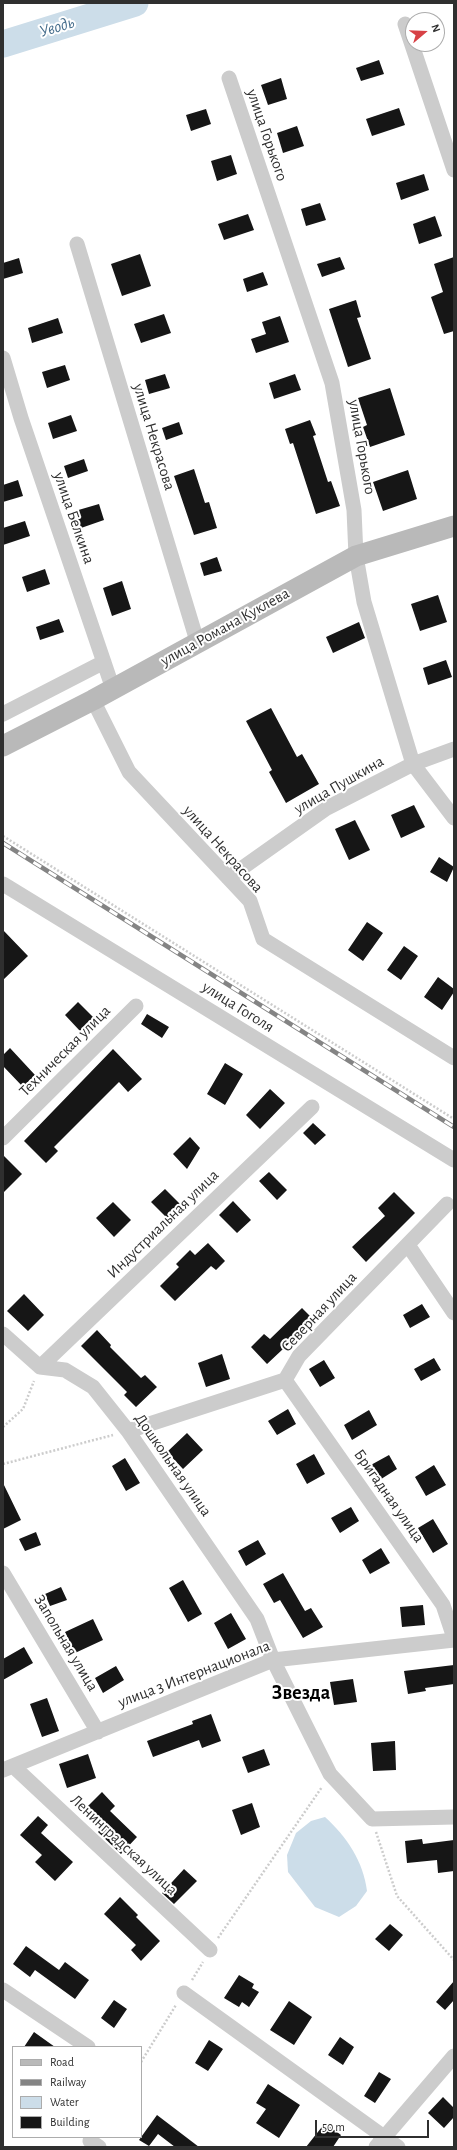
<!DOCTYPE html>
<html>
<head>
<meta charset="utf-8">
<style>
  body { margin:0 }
  #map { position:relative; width:457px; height:2150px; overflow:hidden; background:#fff; font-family:"Alegreya Sans",sans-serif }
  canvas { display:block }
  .frame { position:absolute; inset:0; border:4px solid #2f2f2f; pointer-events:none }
  .legend { position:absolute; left:12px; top:2046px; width:130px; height:92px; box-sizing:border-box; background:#fff; border:1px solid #acacac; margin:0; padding:5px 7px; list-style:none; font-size:12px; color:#2f2f2f }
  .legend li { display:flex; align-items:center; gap:8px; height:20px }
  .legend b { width:20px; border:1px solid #acacac }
  .north { position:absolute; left:405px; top:12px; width:40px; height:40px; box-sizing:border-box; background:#fff; border:1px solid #acacac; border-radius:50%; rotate:71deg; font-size:11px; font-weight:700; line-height:16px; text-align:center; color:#2f2f2f }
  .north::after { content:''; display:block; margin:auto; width:14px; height:18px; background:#d74146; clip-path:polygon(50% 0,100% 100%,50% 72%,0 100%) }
  .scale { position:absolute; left:315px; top:2120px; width:114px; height:18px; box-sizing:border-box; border:2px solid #2f2f2f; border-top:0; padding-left:5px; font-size:12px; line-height:14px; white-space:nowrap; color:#2f2f2f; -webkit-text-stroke:3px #fff; paint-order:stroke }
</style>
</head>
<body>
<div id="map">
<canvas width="457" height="2150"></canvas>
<div class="frame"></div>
<ul class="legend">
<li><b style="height:5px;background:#b9b9b9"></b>Road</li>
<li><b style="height:5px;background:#848484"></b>Railway</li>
<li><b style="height:11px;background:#ccdde9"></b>Water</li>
<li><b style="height:11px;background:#161616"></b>Building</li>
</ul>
<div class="north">N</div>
<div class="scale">50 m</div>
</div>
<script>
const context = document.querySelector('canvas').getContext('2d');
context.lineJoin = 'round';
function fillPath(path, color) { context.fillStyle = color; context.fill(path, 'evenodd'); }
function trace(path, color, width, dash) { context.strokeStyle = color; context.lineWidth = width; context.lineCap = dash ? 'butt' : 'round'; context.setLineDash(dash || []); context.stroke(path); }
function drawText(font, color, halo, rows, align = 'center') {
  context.font = font + ' "Alegreya Sans",sans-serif'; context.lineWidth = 4; context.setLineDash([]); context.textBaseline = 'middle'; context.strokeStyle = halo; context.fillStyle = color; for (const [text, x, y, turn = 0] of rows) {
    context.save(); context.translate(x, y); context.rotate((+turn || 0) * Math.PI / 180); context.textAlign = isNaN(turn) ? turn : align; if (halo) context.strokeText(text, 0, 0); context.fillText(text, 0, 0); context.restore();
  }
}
fillPath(new Path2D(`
  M325,1817C347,1837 363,1861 367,1891L356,1906L339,1917L315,1907L288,1872L287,1855L296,1833L311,1821Z`), '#ccdde9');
trace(new Path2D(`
  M3,44L135,3`), '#ccdde9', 27);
fillPath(new Path2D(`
  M379,60L384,74L361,81L356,68Z
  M281,78L287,99L268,105L261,85Z
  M399,108L405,125L372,136L366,119Z
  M206,109L211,124L191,131L186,115Z
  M297,126L304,146L283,153L277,133Z
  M231,155L237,174L217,181L211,161Z
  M424,174L429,190L401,200L396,183Z
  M320,203L326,220L306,226L301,209Z
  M248,214L254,230L224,240L218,224Z
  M435,216L442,236L419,244L413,224Z
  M140,254L151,286L122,296L111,264Z
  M340,257L345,269L322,277L317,264Z
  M454,257V331L444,334L431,297L443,292L434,264Z
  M19,258L23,273L3,279V263Z
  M263,272L268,285L247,292L243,279Z
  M356,300L361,317L357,318L371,359L348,367L329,309Z
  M164,314L171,333L141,343L134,324Z
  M280,316L289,342L256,353L251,339L266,334L262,322Z
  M58,318L63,333L32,343L28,328Z
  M65,365L70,380L47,388L42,372Z
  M165,374L170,388L149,394L145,380Z
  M295,374L301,390L274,399L269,383Z
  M390,388L405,435L370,447L363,427L367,425L358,398Z
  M71,415L77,431L53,439L48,423Z
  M310,420L316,435L313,436L328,482L331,481L340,506L316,514L293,443L290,444L285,429Z
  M179,422L183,434L166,440L162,428Z
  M84,459L88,471L68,478L64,466Z
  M194,469L205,503L209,502L217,528L194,535L174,476Z
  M408,470L417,499L383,511L373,482Z
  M18,480L23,496L3,502V485Z
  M99,504L104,520L81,528L75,511Z
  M25,521L30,536L3,545V528Z
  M217,557L222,571L204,576L200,563Z
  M45,569L50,584L27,592L22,577Z
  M122,581L131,609L112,616L103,588Z
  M438,595L447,622L420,631L411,604Z
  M59,619L64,632L40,640L36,627Z
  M359,622L365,638L333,653L326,637Z
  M446,660L452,677L428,685L423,668Z
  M271,708L297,757L302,754L319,784L286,803L269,772L272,770L246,721Z
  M414,805L425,827L401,838L391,815Z
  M355,820L370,850L349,860L335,829Z
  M439,857L454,867L447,882L430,872Z
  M367,922L383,933L363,961L348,950Z
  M3,930L28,956L3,980Z
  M404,946L418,956L401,980L387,970Z
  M438,977L454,989V992L442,1010L424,997Z
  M78,1002L94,1018L80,1031L65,1015Z
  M147,1014L169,1027L162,1038L141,1024Z
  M10,1048L35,1075L23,1087L3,1066V1055Z
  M113,1049L142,1079L128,1092L119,1082L54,1147L58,1151L46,1163L24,1141Z
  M225,1063L243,1074L225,1105L207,1094Z
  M270,1089L285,1103L260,1129L246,1115Z
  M313,1123L326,1135L315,1145L303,1133Z
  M190,1137L200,1148L187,1169L173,1154Z
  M3,1155L22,1174L3,1193Z
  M269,1172L287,1190L277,1200L259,1181Z
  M165,1189L183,1207L169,1220L151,1202Z
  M394,1192L415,1213L366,1262L352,1247L385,1216L378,1208Z
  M233,1201L251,1220L237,1233L219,1215Z
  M113,1202L131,1220L114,1237L96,1218Z
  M208,1243L225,1261L216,1270L211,1266L175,1301L160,1286L179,1267L176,1264L190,1250L195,1255Z
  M24,1294L44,1315L28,1331L7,1311Z
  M422,1304L430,1317L410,1328L403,1315Z
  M302,1308L314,1320L267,1364L251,1347L264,1334L270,1339Z
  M97,1330L111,1345L110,1347L141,1378L145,1375L157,1387L136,1407L124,1395L127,1392L81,1346Z
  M222,1354L230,1379L206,1387L198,1363Z
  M434,1358L441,1370L421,1381L414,1369Z
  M324,1360L335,1378L320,1387L309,1369Z
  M288,1409L296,1424L277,1435L268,1421Z
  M369,1410L377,1425L352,1440L344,1425Z
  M187,1433L203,1450L183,1469L167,1452Z
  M314,1454L325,1474L307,1484L296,1464Z
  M389,1455L397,1469L378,1481L369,1466Z
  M125,1458L140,1483L126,1491L112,1466Z
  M434,1465L446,1485L426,1496L415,1477Z
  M3,1483L21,1520L3,1529Z
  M351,1507L359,1521L340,1533L331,1518Z
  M433,1519L448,1544L433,1553L418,1528Z
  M36,1532L41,1545L25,1551L19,1539Z
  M258,1540L266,1554L246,1566L238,1551Z
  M381,1548L390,1563L370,1574L362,1560Z
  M283,1573L305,1611L311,1608L323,1627L303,1638L280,1600L274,1603L263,1584Z
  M183,1580L202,1614L188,1622L169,1588Z
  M61,1587L67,1600L50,1606L45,1594Z
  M423,1605L425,1625L402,1627L400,1607Z
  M231,1613L246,1639L228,1649L214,1623Z
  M93,1619L103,1640L75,1653L65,1632Z
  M24,1647L33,1663L3,1680V1659Z
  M454,1665V1684L425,1688L426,1691L408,1694L404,1671Z
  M116,1666L124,1680L103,1693L95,1678Z
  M353,1679L357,1702L334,1705L330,1682Z
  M47,1698L59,1731L42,1737L30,1704Z
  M211,1714L221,1741L202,1748L199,1740L153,1757L147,1741L193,1724L192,1721Z
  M395,1741L396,1770L373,1771L371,1743Z
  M264,1749L270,1765L248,1773L242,1757Z
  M88,1754L96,1778L67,1788L59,1764Z
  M102,1792L115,1806L110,1811L137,1837L121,1854L98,1832L103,1826L85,1809Z
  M252,1803L260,1827L241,1835L232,1810Z
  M38,1816L48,1825L41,1833L73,1862L55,1881L35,1862L42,1855L20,1835Z
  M422,1839L423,1844L454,1840V1871L438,1873L437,1860L407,1863L405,1841Z
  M184,1869L197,1881L174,1904L162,1893Z
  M120,1897L138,1915L136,1917L160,1941L141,1961L131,1950L136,1945L104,1914Z
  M390,1924L403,1935L389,1951L375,1939Z
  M26,1946L59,1970L65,1962L89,1980L75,1999L35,1970L30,1977L13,1964Z
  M239,1975L254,1984L252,1988L259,1992L249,2007L242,2002L239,2007L224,1998Z
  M454,1981V2000L445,2010L436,2002Z
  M114,2000L127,2009L114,2028L101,2018Z
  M289,2001L312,2017L294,2045L270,2030Z
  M34,2032L55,2047H24Z
  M340,2037L354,2047L343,2065L328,2055Z
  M209,2040L223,2049L208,2071L195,2063Z
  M379,2072L391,2079L375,2103L364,2096Z
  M268,2084L300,2105L279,2138L256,2123L266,2109L256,2103Z
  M443,2097L454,2108V2117L444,2128L428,2113Z
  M157,2115L199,2147H175L158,2134L149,2146L139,2140Z
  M325,2123L341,2135L333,2147H306Z`), '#161616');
trace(new Path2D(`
  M3,836L454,1119
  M3,1427L23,1409L34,1381
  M3,1464L113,1435
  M376,1832L397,1896L454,1960
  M218,1938L322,1787
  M192,1980L203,1962
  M141,2062L176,2005`), '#ccc', 2.5, [2, 2]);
trace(new Path2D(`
  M405,24L454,170
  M229,78L332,383L354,510L356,556L364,602L413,764L454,818
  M77,244L197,641
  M3,358L21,418L113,689
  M93,700L129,772L250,901L263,939L454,1058
  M3,714L104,662
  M228,878L327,808L413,764L454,749
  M3,884L454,1160
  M3,1138L136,1006
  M408,1245L454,1313
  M3,1334L40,1367L65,1370L93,1387L128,1431L257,1619L273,1660L330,1774L372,1819L454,1817
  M40,1367L312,1107
  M285,1380L443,1605L454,1638
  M128,1431L285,1380L299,1356L447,1204
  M3,1573L98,1732
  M13,1766L210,1950
  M3,1770L273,1660L454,1640
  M3,1990L88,2047
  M184,1993L398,2147
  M90,2141L99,2147
  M376,2147L454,2056`), '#ccc', 15);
trace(new Path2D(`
  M3,746L93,700L356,556L454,526`), '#b9b9b9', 21);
const rail = new Path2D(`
  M3,843L454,1127`);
trace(rail, '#848484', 4.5);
trace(rail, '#fff', 3, [9]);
drawText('16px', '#2f2f2f', '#fff', [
  ["улица Горького",267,135,71],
  ["улица Некрасова",154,437,73],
  ["улица Горького",362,447,80],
  ["улица Белкина",74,518,71],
  ["улица Романа Куклева",225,627,-29],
  ["улица Пушкина",339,785,-30],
  ["улица Некрасова",223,849,48],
  ["улица Гоголя",238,1007,32],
  ["Техническая улица",65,1051,-45],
  ["Индустриальная улица",163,1224,-44],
  ["Северная улица",319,1312,-47],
  ["Дошкольная улица",173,1465,55],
  ["Бригадная улица",389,1496,55],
  ["Запольная улица",66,1643,59],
  ["улица 3 Интернационала",194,1674,-21],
  ["Ленинградская улица",124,1845,43]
]);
drawText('italic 17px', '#446c8b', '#fff', [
  ["Уводь",57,27,-17]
]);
drawText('bold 20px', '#000', '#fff', [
  ["Звезда",301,1693]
]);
</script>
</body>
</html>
